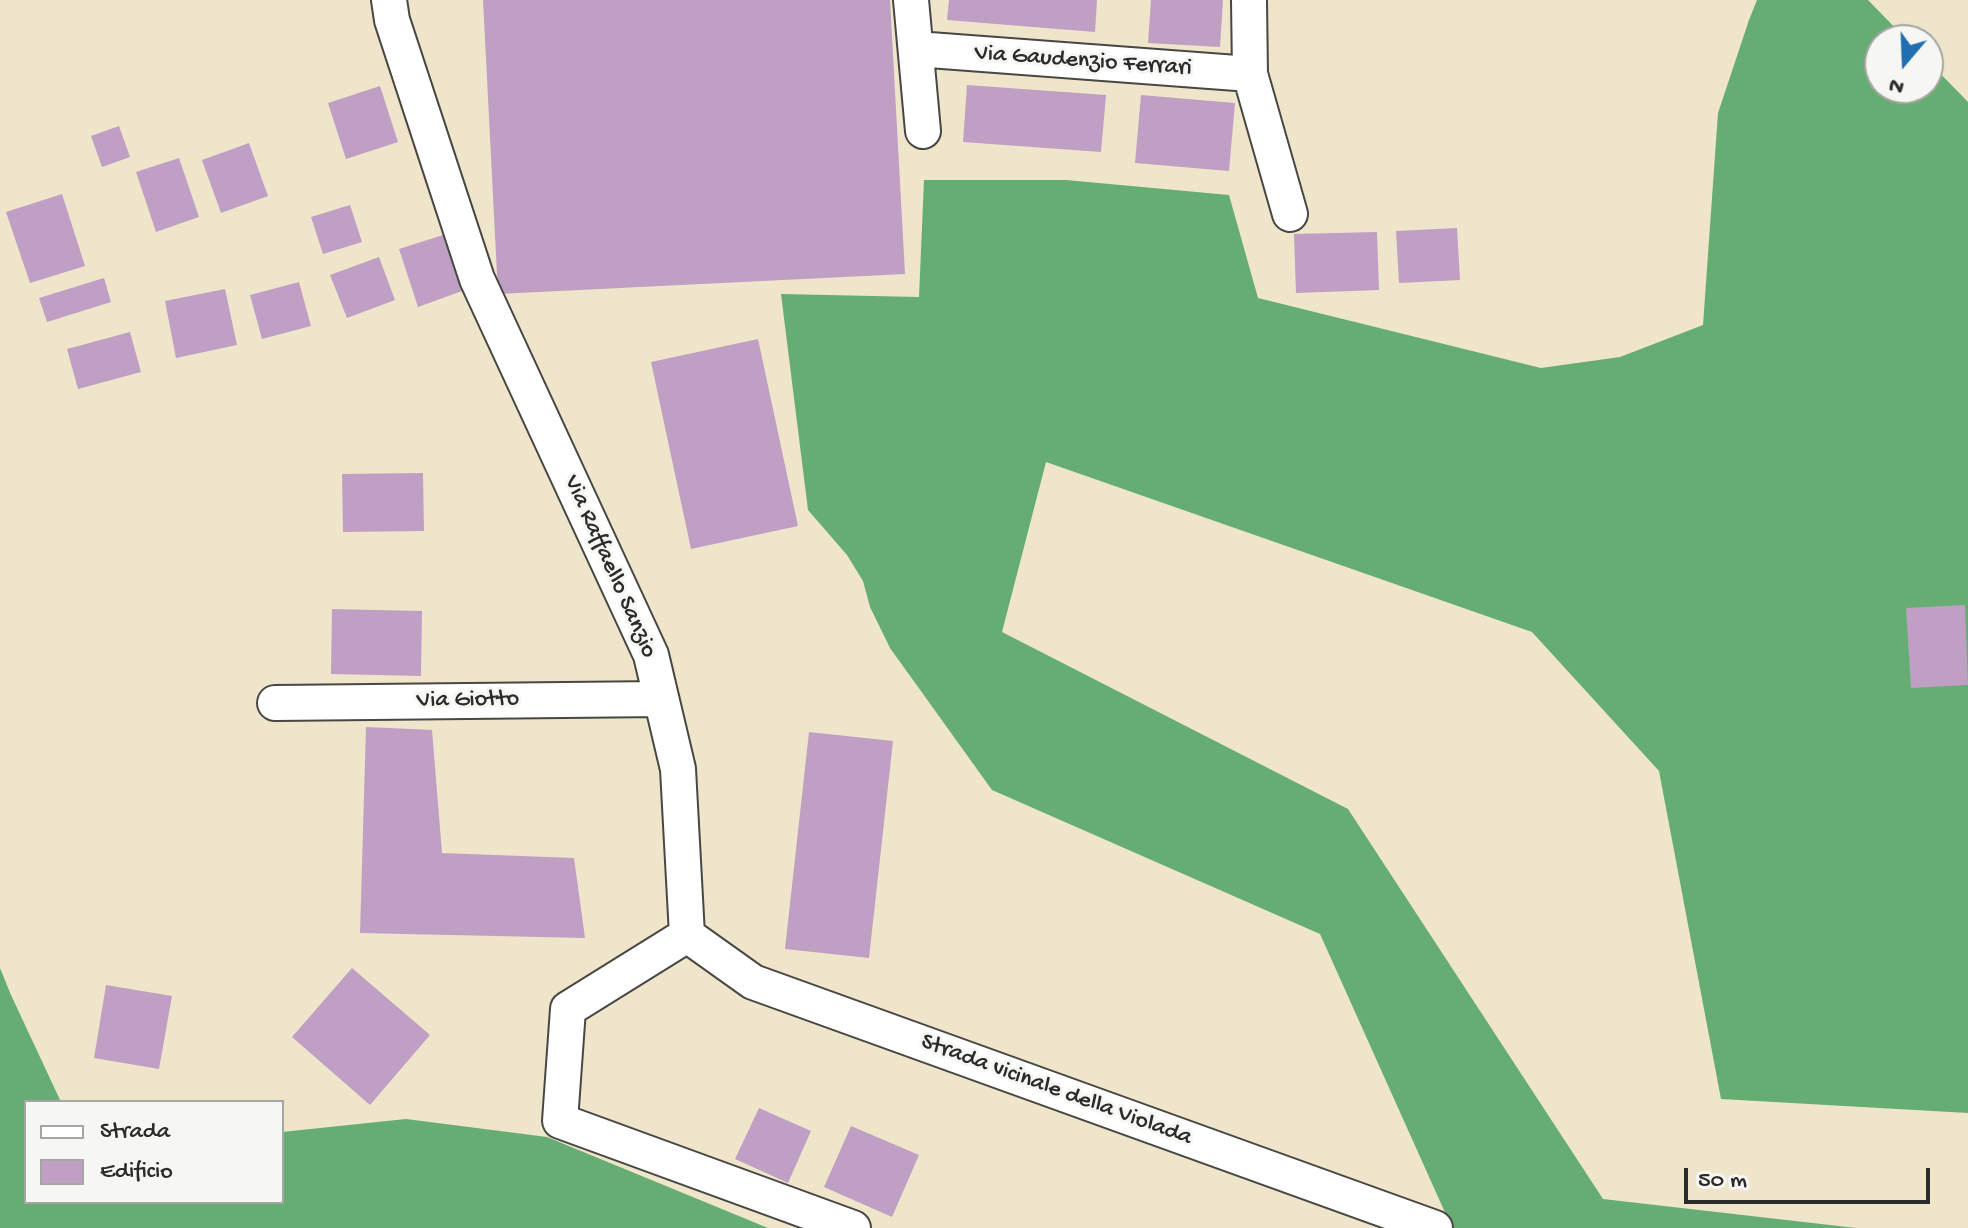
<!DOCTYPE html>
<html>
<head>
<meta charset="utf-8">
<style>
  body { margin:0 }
  #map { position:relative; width:1968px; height:1228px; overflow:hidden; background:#eee5ca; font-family:"Gochi Hand",sans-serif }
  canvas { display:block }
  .legend { position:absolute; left:24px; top:1100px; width:260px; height:104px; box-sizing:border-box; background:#f6f6f2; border:2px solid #a5a5a2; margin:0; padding:10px 14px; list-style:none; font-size:24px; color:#2b2b2b }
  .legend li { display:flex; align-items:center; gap:16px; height:40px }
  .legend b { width:40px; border:2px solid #a5a5a2 }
  .north { position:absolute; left:1864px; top:24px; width:80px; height:80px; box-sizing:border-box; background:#f6f6f2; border:2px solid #a5a5a2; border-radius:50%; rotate:199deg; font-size:22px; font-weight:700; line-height:32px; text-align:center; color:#2b2b2b }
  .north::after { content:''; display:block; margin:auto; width:28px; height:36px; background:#1f6fb2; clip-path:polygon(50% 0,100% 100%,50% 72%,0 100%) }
  .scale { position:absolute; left:1684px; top:1168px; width:246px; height:36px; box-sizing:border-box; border:4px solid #2b2b2b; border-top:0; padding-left:10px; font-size:24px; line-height:28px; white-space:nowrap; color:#2b2b2b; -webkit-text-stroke:6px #f6f6f2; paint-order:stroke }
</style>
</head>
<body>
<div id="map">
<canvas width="1968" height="1228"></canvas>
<ul class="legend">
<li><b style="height:10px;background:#fff"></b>Strada</li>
<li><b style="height:22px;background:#c09fc5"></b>Edificio</li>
</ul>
<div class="north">N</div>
<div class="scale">50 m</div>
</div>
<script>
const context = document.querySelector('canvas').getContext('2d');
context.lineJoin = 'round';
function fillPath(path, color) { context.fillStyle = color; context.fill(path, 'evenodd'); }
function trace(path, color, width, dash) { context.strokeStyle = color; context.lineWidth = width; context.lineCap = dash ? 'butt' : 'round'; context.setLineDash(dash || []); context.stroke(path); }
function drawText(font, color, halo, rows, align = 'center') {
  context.font = font + ' "Gochi Hand",sans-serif'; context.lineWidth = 6; context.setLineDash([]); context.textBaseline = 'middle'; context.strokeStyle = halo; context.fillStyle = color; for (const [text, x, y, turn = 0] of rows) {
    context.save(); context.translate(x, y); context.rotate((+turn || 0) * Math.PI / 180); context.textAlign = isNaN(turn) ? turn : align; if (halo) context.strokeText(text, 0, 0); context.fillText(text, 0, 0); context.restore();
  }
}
fillPath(new Path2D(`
  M1757,0H1868L1907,40H1880V88H1928V61L1968,102V1113L1721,1099L1659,771L1532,632L1046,462L1002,632L1348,809L1603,1199L1856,1228H1452L1320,934L992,790L890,648L870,607L863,581L847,555L808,510L781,294L919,297L924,180H1066L1229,195L1258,298L1541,368L1620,357L1703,325L1718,113L1749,20Z
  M0,968L11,995L61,1102H26V1202H282V1132L406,1119L547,1137L768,1228H0Z`), '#66ad74');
fillPath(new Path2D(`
  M483,0H890L905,274L498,294Z
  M949,0H1097L1095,32L947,20Z
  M1151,0H1223L1220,47L1148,43Z
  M967,85L1106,95L1101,152L963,142Z
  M380,86L398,142L346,159L328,103Z
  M1141,95L1235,103L1229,171L1135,163Z
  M119,126L130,157L102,167L91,136Z
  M249,143L268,196L221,213L202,160Z
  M179,158L199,217L156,232L136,172Z
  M62,194L85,266L30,283L6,212Z
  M350,205L362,242L323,254L311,217Z
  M1457,228L1460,280L1399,283L1396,231Z
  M1377,232L1379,290L1296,293L1294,234Z
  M443,235L462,291L418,307L399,249Z
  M379,257L395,300L347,318L330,275Z
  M104,278L111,302L47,322L39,298Z
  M299,282L311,326L262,339L250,295Z
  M225,289L237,345L176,358L165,301Z
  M130,332L141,372L78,389L67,349Z
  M758,339L798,526L691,549L651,362Z
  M423,473L424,531L343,532L342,474Z
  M1965,605L1968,685L1911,688L1906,608Z
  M332,609L422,611L421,676L331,674Z
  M366,727L432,730L442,853L574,858L585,938L360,933Z
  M809,732L893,741L869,958L785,949Z
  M352,968L430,1035L370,1105L292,1037Z
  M106,985L172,996L159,1069L94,1058Z
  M759,1108L811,1131L788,1183L735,1159Z
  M851,1126L919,1155L892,1217L824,1187Z`), '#c09fc5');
const street = new Path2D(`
  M389,0L392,20L477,279L651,655L678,769L687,935L568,1009L560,1121L853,1228
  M911,0L923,131
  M1249,0L1250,74L1290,214
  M916,49L1250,74
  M275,703L661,699
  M687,935L753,982L1435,1228`);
trace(street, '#484743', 38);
trace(street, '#fff', 34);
drawText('24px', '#2b2b2b', '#f6f6f2', [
  ["Via Gaudenzio Ferrari",1083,62,4],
  ["Via Raffaello Sanzio",609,567,66],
  ["Via Giotto",468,701,-1],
  ["Strada vicinale della Violada",1056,1091,20]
]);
</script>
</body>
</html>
